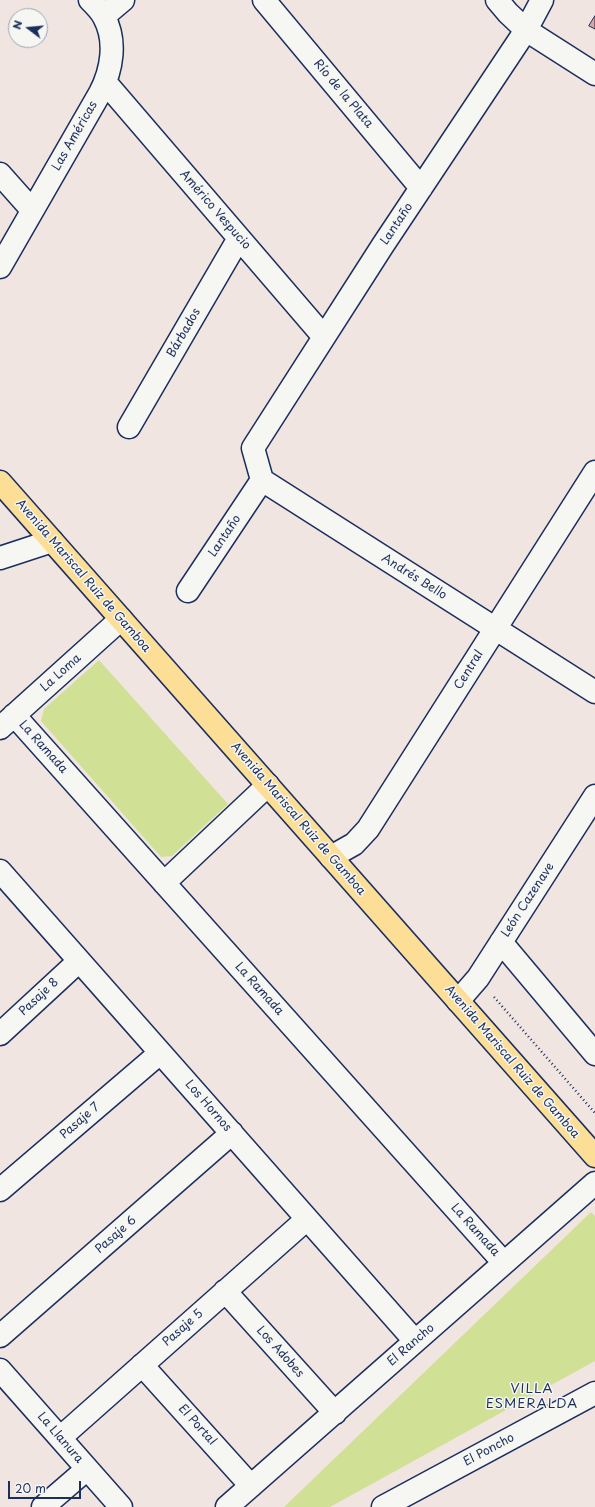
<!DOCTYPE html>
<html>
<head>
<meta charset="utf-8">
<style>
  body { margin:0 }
  #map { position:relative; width:595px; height:1507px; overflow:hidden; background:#f1e5e1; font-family:"Playpen Sans",sans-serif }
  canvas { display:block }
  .north { position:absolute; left:8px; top:8px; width:40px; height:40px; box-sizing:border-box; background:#f6f6f2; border:1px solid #9ea6b7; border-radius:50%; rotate:286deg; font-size:11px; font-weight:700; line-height:16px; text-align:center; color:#1b2f5e }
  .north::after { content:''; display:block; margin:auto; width:14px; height:18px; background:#1b2f5e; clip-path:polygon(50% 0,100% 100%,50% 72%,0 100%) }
  .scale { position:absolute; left:8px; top:1481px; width:73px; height:18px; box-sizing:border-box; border:2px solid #1b2f5e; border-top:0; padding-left:5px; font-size:12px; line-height:14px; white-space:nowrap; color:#1b2f5e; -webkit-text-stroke:3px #f6f6f2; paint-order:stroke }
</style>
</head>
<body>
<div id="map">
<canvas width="595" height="1507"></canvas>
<div class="north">N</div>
<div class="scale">20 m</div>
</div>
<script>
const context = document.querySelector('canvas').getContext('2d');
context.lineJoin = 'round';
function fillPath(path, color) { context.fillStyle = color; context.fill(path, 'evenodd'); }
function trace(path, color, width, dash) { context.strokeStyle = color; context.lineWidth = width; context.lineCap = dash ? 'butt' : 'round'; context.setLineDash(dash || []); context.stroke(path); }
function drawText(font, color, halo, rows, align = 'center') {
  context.font = font + ' "Playpen Sans",sans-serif'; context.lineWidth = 3; context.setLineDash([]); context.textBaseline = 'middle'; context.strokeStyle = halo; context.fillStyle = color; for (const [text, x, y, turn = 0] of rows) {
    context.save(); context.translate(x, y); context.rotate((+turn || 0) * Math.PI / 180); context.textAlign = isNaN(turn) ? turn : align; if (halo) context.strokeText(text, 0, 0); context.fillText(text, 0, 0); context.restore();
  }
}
fillPath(new Path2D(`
  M99,660L228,804L172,856L161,857L41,721L44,709Z
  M591,1212L595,1216V1361L330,1507H284Z`), '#d0e195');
const building = new Path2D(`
  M595,16V29L589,26Z`);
fillPath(building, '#dca29c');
trace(building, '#1b2f5e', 1);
const minor = new Path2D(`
  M264,0L421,188
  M497,0L508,13L526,30L595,74
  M542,0L526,30L383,245L253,448L262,480L595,692
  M104,16L123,0
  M105,82L324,337
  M0,174L32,210
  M0,267L100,93C112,70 117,41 104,17C101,11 95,5 90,0
  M129,427L239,238
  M0,558L52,541
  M188,591L262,480
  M14,715L504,1263
  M0,728L121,619
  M331,857L354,844L368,829L595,472
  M0,871L415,1341
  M164,883L268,785
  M501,942L595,1054
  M458,1001L478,978L595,796
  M0,1034L79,961
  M0,1190L160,1053
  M225,1291L335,1413
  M0,1336L232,1133
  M142,1365L251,1486
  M0,1370L121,1507
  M60,1438L307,1219
  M43,1507L87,1469
  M227,1507L595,1183
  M383,1507L595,1393`);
const primary = new Path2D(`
  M0,482L595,1156`);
trace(minor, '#1b2f5e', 25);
trace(primary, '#1b2f5e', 25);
trace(new Path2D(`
  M494,997L595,1113`), '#1b2f5e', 2.5, [1, 3]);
trace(minor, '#f6f6f2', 22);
trace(primary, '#fcde96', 22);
drawText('12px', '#1b2f5e', '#f6f6f2', [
  ["Río de la Plata",343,94,50],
  ["Las Américas",75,136,-60],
  ["Américo Vespucio",215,210,49],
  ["Lantaño",397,224,-56],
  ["Bárbados",184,333,-60],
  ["Lantaño",225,536,-56],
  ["Avenida Mariscal Ruiz de Gamboa",83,576,49],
  ["Andrés Bello",414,577,32],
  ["Central",469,670,-58],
  ["La Loma",61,673,-42],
  ["La Ramada",43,747,48],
  ["Avenida Mariscal Ruiz de Gamboa",298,819,49],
  ["León Cazenave",528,900,-57],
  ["La Ramada",259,989,48],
  ["Pasaje 8",39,997,-43],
  ["Avenida Mariscal Ruiz de Gamboa",512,1062,49],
  ["Los Hornos",208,1106,49],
  ["Pasaje 7",80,1121,-41],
  ["La Ramada",475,1230,48],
  ["Pasaje 6",116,1235,-41],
  ["Pasaje 5",183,1328,-41],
  ["El Rancho",411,1345,-41],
  ["Los Adobes",280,1352,48],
  ["El Portal",197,1425,48],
  ["La Llanura",60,1438,49],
  ["El Poncho",489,1450,-28]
]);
context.letterSpacing = '1px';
drawText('13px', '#1b2f5e', '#f6f6f2', [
  ["VILLA",532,1389],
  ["ESMERALDA",532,1404]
]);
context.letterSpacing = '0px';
</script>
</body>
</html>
